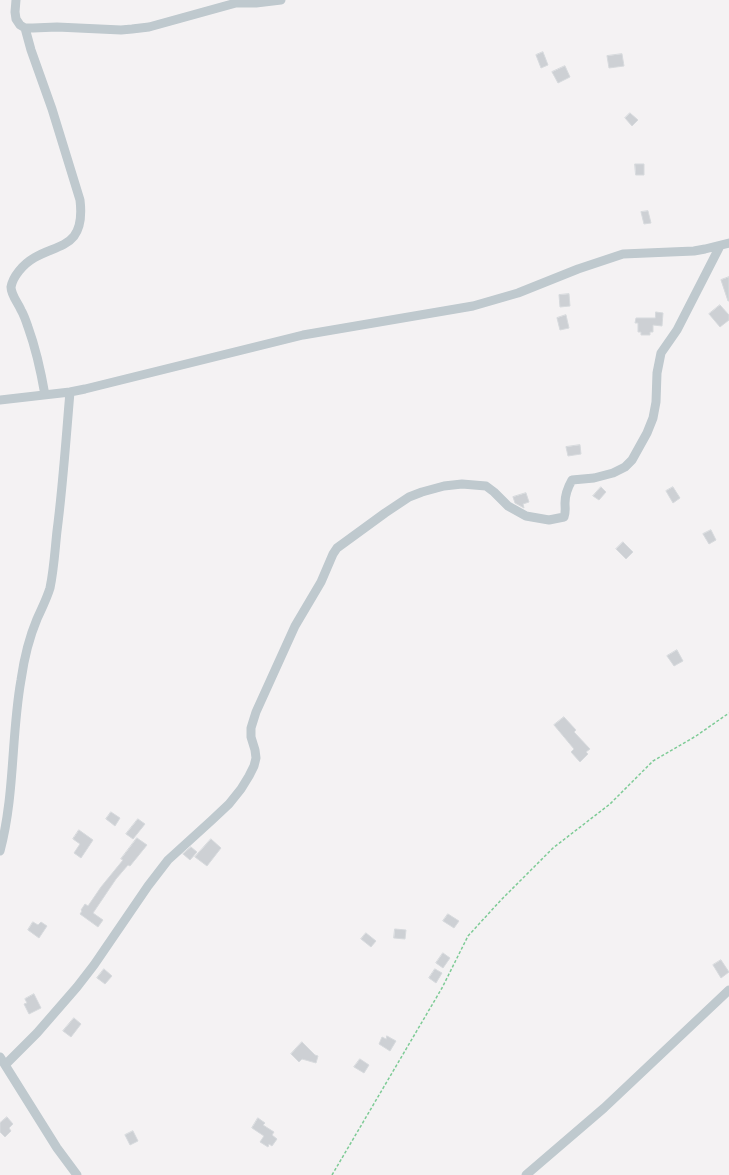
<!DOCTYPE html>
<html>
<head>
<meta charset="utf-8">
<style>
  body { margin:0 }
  canvas { display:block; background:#f4f2f3 }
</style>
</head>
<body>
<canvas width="729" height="1175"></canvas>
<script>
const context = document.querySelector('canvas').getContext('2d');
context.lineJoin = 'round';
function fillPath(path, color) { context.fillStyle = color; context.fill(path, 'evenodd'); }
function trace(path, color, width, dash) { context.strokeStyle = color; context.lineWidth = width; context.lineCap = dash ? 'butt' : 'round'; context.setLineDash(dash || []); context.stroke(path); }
const building = new Path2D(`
  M543,52L548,65L541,68L536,55Z
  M622,54L624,66L609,68L607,56Z
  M565,66L570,77L558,83L552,72Z
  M630,113L638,120L632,126L625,118Z
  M635,164H644V175H636Z
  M648,211L651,223L644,224L641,212Z
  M729,277V301H728L721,280Z
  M569,294L570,306L560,307L559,295Z
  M720,305L729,315V320L720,327L709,314Z
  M656,312L663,313L662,326L653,325V332H650V335H641V332H638V323H635L636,318H655Z
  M566,315L569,328L560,330L557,318Z
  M580,445L581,454L568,456L566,447Z
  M601,487L606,492L599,500L593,496Z
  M673,487L680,498L673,503L666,491Z
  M526,493L529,502L523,504L524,508L515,503L513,497Z
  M711,530L716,540L709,544L703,534Z
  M623,542L633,552L626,559L616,549Z
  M677,650L683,661L674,666L667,656Z
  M564,717L576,730L574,732L590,749L586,752L588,754L580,762L571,752L574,749L554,725Z
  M111,812L120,818L115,826L106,819Z
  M138,819L145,824L133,839L126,834Z
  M79,830L93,840L81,858L74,853L80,844L73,839Z
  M137,838L147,845L130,866L128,865L116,879L93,913L103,920L98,927L80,914L82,911L81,910L85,904L88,906L101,887L123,860L121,859Z
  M211,839L221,848L207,866L195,857Z
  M191,847L197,852L190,860L183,854Z
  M448,914L459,921L454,928L443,921Z
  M33,922L38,925L41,922L47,926L39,938L28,930Z
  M395,929L406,930L405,939L394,938Z
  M366,933L376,941L371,947L361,939Z
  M443,953L450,958L443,968L436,963Z
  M721,960L729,972L721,978L713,965Z
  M104,969L112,976L105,984L97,978Z
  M435,969L442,973L436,983L429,978Z
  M34,994L41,1008L29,1014L24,1004L27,1003L25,999Z
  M74,1018L81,1024L71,1037L63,1031Z
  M387,1036L396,1041L390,1051L379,1044L382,1037L386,1039Z
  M302,1042L315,1055L318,1056L316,1063L302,1059L299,1062L291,1054Z
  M360,1059L369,1065L364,1073L354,1067Z
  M7,1117L13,1124L9,1128L11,1131L5,1137L0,1132V1123Z
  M258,1118L265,1123L263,1125L274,1132L272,1135L277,1139L272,1146L269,1144L268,1147L260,1142L264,1136L252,1128Z
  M133,1131L138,1141L130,1145L125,1135Z`);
fillPath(building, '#cdd0d4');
trace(building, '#d7dadd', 1);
trace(new Path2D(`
  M332,1175L442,988L468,936L501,900L553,848L610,804L653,761L696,736L729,713`), '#7ecb96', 1.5, [3, 2]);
trace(new Path2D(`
  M16,0L15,12L16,19L20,25L25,28H33L57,27L121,30L132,29L149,27L236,3H256L281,0
  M25,28L31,50L52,109L80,200C87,259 44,239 19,271C15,276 12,281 11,287C11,295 18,303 21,310C24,315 26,321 28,327C36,349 41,372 45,395
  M0,400L70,392L85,389L303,335L473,306L518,293L578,269L623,254L694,251L705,249L729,243
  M0,851C15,795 11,736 21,680C24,659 29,638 37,619C42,608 47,598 50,588C54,569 55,549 57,531C63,485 66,438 70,392
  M0,1057L57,1148L77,1175
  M5,1065L37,1033L77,987L94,965L148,886L168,860L212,820L229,804L241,789L249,776L254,766L256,758L255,750L251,737V728L256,712L295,626L321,582L333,554L337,548L385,513L409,497L422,492L444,486L462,484L486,486L494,492L508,506L526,516L549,520L564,517C566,512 565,508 565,503C565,495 568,487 572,480L594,478L613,473L625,467L632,460L647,433L653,418L656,402L657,373L661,353L677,330L720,246
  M526,1175L604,1108L729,990`), '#bfc9ce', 9);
</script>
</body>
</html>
